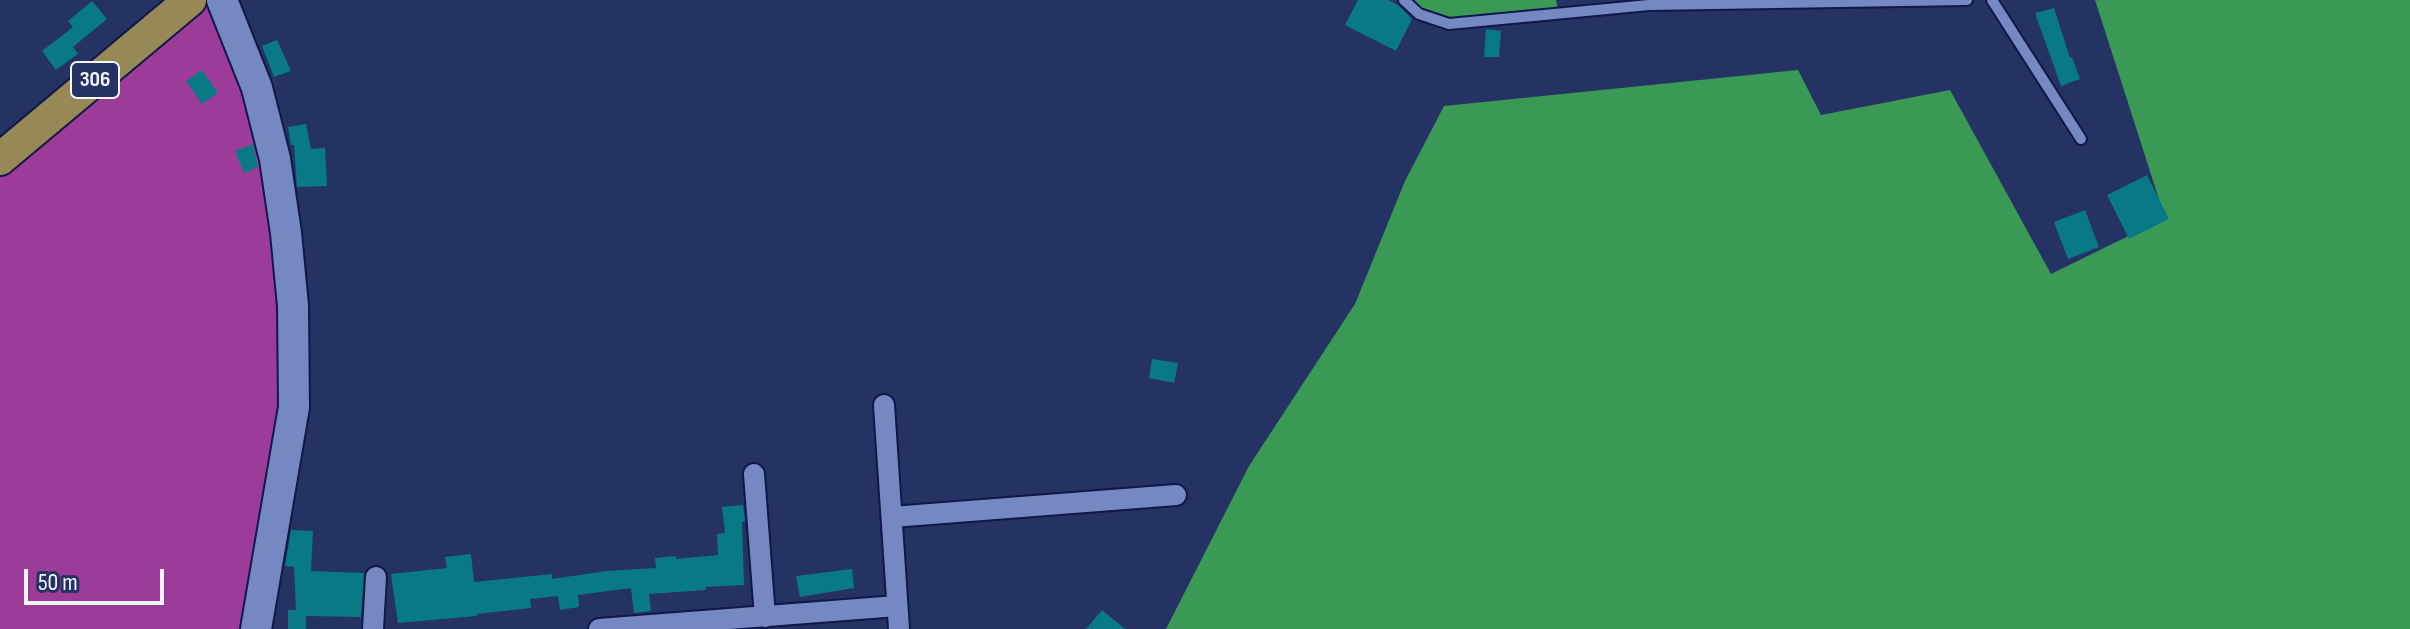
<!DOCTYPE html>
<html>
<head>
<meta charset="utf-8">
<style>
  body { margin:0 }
  #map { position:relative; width:2410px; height:629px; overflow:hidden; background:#253264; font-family:"Sofia Sans Condensed",sans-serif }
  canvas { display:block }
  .scale { position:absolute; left:24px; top:569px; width:140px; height:36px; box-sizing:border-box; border:4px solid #f2f5fb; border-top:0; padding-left:10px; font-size:24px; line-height:28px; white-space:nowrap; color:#f2f5fb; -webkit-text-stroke:6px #253264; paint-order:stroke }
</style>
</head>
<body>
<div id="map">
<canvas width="2410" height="629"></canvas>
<div class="scale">50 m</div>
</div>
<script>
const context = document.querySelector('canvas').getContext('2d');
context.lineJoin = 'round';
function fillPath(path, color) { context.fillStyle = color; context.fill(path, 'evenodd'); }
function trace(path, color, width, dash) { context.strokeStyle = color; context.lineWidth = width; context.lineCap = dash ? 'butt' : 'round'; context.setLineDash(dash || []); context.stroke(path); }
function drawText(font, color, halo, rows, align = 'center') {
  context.font = font + ' "Sofia Sans Condensed",sans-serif'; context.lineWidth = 6; context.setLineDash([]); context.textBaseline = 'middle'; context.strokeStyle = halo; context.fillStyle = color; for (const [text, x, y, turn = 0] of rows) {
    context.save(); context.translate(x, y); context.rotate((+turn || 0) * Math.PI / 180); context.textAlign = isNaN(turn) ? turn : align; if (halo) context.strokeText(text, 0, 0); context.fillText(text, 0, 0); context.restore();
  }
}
fillPath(new Path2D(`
  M190,0H222L257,88L293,306L256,629H0V159Z`), '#9d3c98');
fillPath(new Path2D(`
  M1404,0H1556L1559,14L1449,24L1419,14Z
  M2095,0H2410V629H1166L1249,466L1355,304L1405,181L1444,106L1798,70L1821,115L1950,90L2051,274L2165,218Z`), '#3a9954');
fillPath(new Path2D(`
  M1358,0H1388L1398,5L1412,19L1396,51L1345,25Z
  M92,1L107,19L73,47L78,54L56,70L42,51L73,27L68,21Z
  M2054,8L2070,58L2072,57L2080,79L2061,86L2035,13Z
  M1486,29L1501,31L1499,57H1484Z
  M277,40L291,71L274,77L262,46Z
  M202,70L218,93L202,104L186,81Z
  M306,124L311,149L325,148L327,186L297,187L294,145H291L288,127Z
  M253,144L258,167L244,173L235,151Z
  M2147,175L2169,219L2129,239L2107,195Z
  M2085,210L2099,247L2068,259L2054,222Z
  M1152,359L1178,363L1174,383L1149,378Z
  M743,505L745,521L742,522L744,585L706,587V590L649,594L651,611L634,613L631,588L578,595L579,607L560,610L558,596L530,599L531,608L477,614V616L398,623L391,574L447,568L445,557L471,554L474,582L552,574V579L606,571L656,568L655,558L676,556V559L718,555L717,534L725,533L722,507Z
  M291,530L313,531L311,571L364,573L361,617L306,616V629H288V610H296L294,567L285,566Z
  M852,569L854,588L800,597L796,576Z
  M1102,610L1125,629H1086Z`), '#097987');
const lane = new Path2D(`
  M1404,0L1419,14L1449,24L1649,5L1967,0
  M1992,0L2081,139`);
const street = new Path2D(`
  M884,405L899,629
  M754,474L765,617
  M892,517L1176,495
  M373,629L376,577
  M599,629L897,606`);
const secondary = new Path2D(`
  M222,0L257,88L275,159L286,233L293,306L294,407L256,629`);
const primary = new Path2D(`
  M0,159L190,0`);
trace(lane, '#0f1847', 14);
trace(street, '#0f1847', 24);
trace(secondary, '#0f1847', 34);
trace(primary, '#0f1847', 36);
trace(lane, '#7588c1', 10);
trace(street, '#7588c1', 20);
trace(secondary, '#7588c1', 30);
trace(primary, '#978956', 32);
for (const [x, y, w] of [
  [95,80,48]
]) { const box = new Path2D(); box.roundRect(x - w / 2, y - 18, w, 36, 6); context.fillStyle = '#253264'; context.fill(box); trace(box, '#f2f5fb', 2); }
drawText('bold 22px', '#f2f5fb', null, [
  ["306",95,80]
]);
</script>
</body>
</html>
